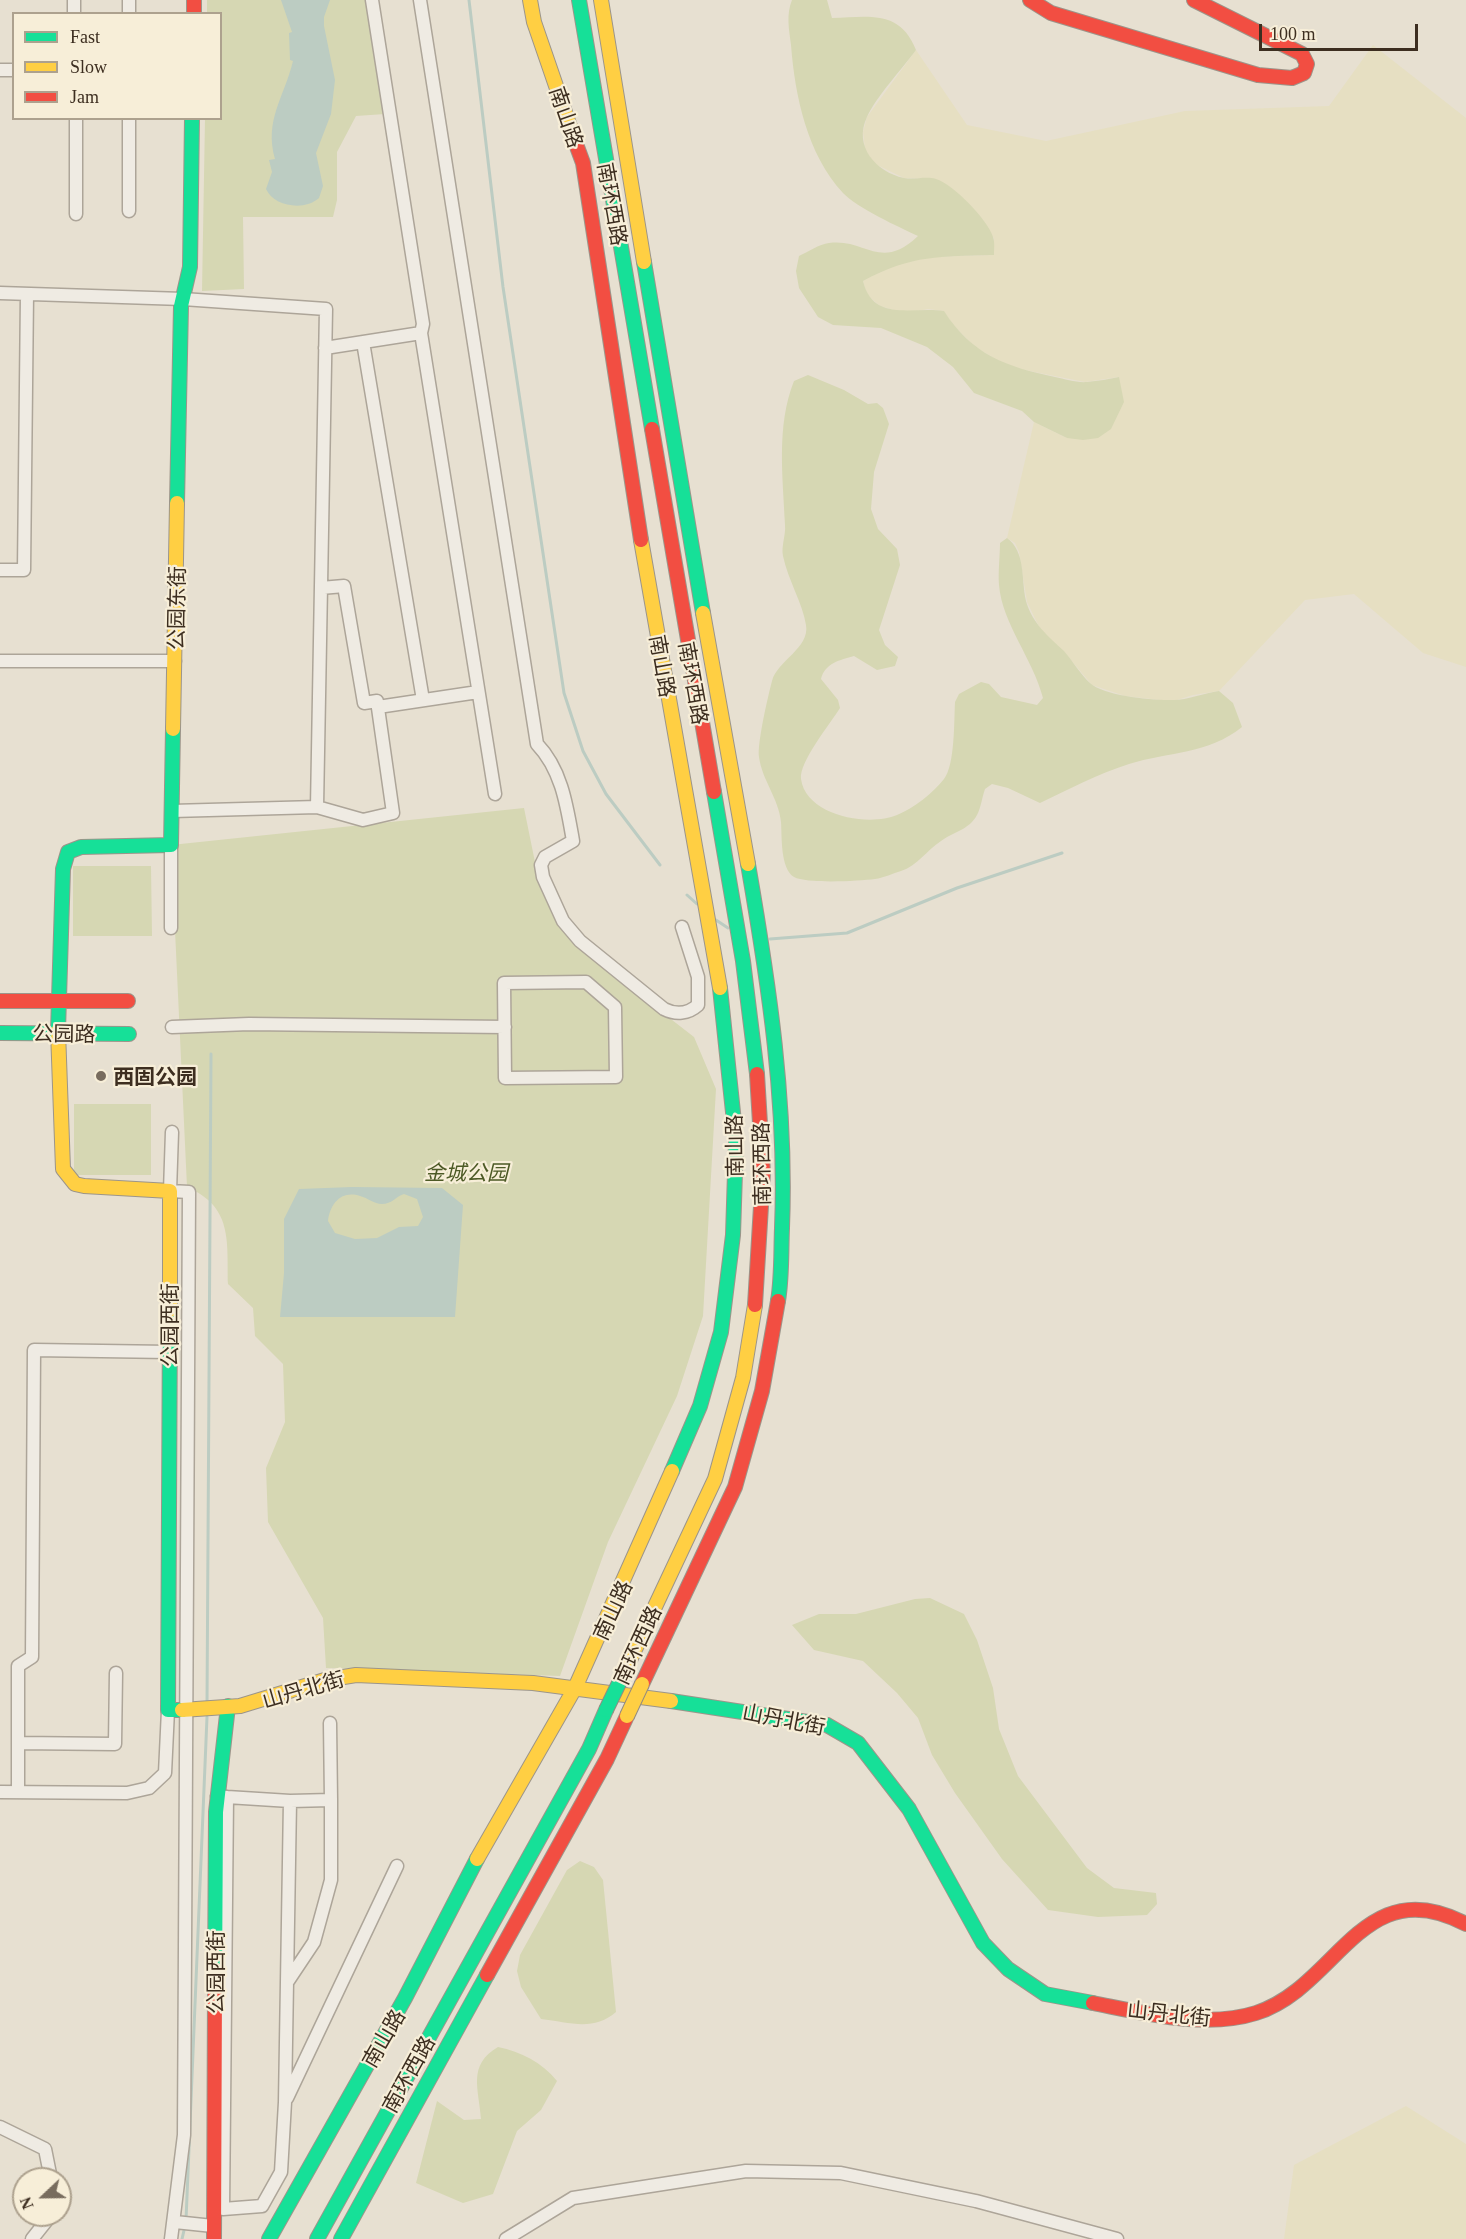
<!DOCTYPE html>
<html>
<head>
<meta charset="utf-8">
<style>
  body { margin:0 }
  #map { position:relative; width:1466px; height:2239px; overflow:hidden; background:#e7e0d1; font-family:Georgia,serif }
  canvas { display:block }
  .legend { position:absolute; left:12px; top:12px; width:210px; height:108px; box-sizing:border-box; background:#f7eed8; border:2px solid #ada18e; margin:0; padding:8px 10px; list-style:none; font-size:18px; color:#3d2e20 }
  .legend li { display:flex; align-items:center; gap:12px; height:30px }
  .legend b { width:30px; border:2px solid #ada18e }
  .north { position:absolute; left:12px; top:2167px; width:60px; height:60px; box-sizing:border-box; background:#f7eed8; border:2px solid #ada18e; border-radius:50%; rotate:248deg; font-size:16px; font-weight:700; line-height:24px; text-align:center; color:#3d2e20 }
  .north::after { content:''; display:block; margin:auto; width:21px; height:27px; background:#786c5e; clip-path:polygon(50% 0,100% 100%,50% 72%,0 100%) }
  .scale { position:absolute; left:1259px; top:24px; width:159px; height:27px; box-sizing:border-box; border:3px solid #3d2e20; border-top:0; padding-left:8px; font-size:18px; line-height:21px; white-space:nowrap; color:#3d2e20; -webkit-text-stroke:4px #f7eed8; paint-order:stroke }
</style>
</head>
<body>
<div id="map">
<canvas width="1466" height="2239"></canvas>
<ul class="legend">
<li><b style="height:8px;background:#16e098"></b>Fast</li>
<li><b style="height:8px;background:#ffcf43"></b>Slow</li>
<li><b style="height:8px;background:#f24e42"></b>Jam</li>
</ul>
<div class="north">N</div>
<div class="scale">100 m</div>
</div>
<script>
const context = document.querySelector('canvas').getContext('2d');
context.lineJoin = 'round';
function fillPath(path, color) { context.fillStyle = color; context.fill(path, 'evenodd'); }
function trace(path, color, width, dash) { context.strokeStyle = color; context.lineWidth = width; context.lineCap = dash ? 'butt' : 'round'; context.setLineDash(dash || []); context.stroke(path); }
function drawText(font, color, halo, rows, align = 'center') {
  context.font = font + ' Georgia,"Noto Sans SC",serif'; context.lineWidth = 4.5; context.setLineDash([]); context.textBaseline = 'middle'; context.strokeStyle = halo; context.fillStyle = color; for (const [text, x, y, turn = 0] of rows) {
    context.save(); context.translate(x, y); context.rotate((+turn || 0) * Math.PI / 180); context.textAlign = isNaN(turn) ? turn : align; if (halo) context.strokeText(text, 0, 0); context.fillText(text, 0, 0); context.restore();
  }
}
fillPath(new Path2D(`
  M1373,45L1466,118V667L1423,653L1354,594L1305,600L1219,691L1193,695L1177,700H1160L1125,696L1092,685L1065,653L1041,631L1027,602L1019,552L1015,543L1007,538L1034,422L1067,438L1119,377L1085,382L1019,369L1004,364L975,347L952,324L943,311L928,309L913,312L897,311L880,306L867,295L863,281L892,265L924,257L994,255V238L935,179L904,178L873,163L865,149L863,132L867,117L916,50L967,125L1046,141L1185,111L1329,106Z
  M1406,2106L1466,2144V2239H1284L1294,2165Z`), '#e6dfc2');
fillPath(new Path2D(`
  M207,0H368L385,114L356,116L337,152V200L333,217H243L244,289L202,291L205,119L220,118V14L207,13Z
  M792,0H827L832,18C868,17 900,9 916,50C902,69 876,97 867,117C853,146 876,172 904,178C914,180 926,176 936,179C953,184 988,220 993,237C995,242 994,250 994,255C940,257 913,254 863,281C873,323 914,306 944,311C972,355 1007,367 1055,377C1065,379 1077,383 1087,382C1098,381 1109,379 1119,377L1124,402L1111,429L1098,438L1083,440L1067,438L1034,422L1022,411L974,393L953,367L927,347L881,328L833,325L818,317L799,288L796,271L799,256C808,252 819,244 829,243C866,238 880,272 918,236C899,227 857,208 843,193C807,154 795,96 791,45C789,29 786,15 792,0Z
  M808,375L844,390L868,404L877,403L883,408L889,424L874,472L871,509L878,529L897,549L900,565L879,630L885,645L898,657L895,666L877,670L854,656C840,660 825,663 821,679L838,700L840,708C830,724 799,762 801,779C806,816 869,827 897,815C914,808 933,793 944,779C955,765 954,721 955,702L959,694L981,682L989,684L1001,697L1037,705L1043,698C1033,659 1002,623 999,585C998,571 1000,556 1000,543L1007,538C1026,552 1021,579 1026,601C1032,623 1048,636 1064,651C1073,661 1080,674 1090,683C1104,696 1155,701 1174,700C1186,700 1205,693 1219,691L1233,703L1242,727C1209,754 1167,752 1129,764C1098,774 1069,789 1040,803L1008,788L992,784L985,789C982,797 981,808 977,815C969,830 953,832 941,841C927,850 917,866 901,871C893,873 884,878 875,879C859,881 807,884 794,877C780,869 782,835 781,822C779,799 762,780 759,757C757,744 768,696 772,681C777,661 810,648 806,625C803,604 788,580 783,556C781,546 786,535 785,525C783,478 776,426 794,381Z
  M524,808L537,872L558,925L614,975L694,1037L716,1089L703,1316L677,1396L608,1542L560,1676L326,1668L323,1618L268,1522L266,1468L285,1422L283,1364L255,1336L253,1308L228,1284C227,1241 233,1207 187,1187L171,845Z
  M73,866H151L152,936H73Z
  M74,1104H151V1175H74Z
  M930,1598L964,1614L977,1640L993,1688L999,1729L1018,1776L1087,1868L1114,1888L1156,1893L1157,1904L1147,1915L1098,1917L1048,1910L1002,1859L955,1793L932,1755L918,1718L897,1693L863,1661L814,1650L792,1625L819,1614H856L915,1599Z
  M580,1861L594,1867L603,1880L616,2012C593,2032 569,2022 541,2019L521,1987L517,1971L520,1955L567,1870Z
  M498,2047C521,2052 542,2062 557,2081L541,2110L517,2131L493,2194L463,2203L416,2183L437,2101L464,2120L481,2119C479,2089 467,2065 498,2047Z`), '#d6d7b3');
fillPath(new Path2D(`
  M281,0H330L324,17V26L335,80L331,114L316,153L323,186L319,198C305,211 274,207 266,189L272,172L269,160L275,159C264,120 284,98 293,61L290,60L289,33L292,32Z
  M352,1187L442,1188L463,1205L455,1317H280L284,1273V1219L299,1189ZM404,1194L417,1199L423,1217L418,1226L399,1227L377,1238L355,1239L335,1233L328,1221C330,1204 341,1190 360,1196C368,1198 374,1204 382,1204C392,1204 395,1197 404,1194Z`), '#bcccc2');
trace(new Path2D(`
  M469,0L503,287L564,693L583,751L606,794L660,865
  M687,895L697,904
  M716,920L728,928
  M770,939L847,933L957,888L1062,853
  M207,1704L211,1054
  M186,2220L207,1717
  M182,2239L185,2226`), '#bcccc2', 3);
const street = new Path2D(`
  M74,0V14
  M372,0L423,324L421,333
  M420,0L537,744C562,770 567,807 573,841L545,857L541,865L543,877L563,921L580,941L664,1009C676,1015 688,1014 698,1005V977L682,927
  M129,14V0
  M0,70H14
  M76,118V214
  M129,118V211
  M0,293L183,299L326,309L317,807
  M363,342L423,700
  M325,348L421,333L495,794
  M0,570H24L27,294
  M0,661H175
  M378,707L478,692
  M172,811L317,807L363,820L393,813L377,701L364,703L344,586L321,588
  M171,928V845
  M586,982L615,1007L616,1077L505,1078L504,983Z
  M172,1027L249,1024L505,1027
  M330,1723L331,1800
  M18,1743L115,1744L116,1673
  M0,1792L127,1793L149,1788L165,1773L168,1710
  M18,1792V1666L32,1657L34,1350L169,1352
  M217,1796L227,1797L223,2209L262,2206L281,2172L285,2102L290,1801L227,1797
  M288,1981L314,1942L331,1880V1800L290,1801
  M287,2098L397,1866
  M0,2127L45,2149L51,2179
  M175,2222L213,2226
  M32,2239L51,2215
  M171,2239L184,2135L189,1192L170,1191L172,1132
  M506,2239L573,2198L746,2171L841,2173L976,2201L1117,2239`);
const fast = new Path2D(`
  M579,0L652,429
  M644,262L703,613
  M177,503L181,306L190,267L192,118
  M714,792L743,961L757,1074
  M748,864C769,985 787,1104 782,1228C781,1252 782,1277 778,1301
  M58,1031L63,869L68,852L81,847L171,845L173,729
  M0,1033L129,1034
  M170,1310L168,1710H182
  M672,1471L700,1406L721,1332L733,1235L736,1141L720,988
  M671,1701L827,1725L858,1743L909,1809L983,1943L1008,1969L1045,1994L1093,2003
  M215,1985L216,1812L228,1706
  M269,2239L405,1998L477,1859
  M317,2239L589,1749L606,1710
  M341,2239L487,1975`);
const slow = new Path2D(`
  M530,0L534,22L576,144
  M601,0L644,262
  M641,540L720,988
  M703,613L748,864
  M173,729L177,503
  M58,1031L63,1169L75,1184L84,1186L170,1191V1310
  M621,1679L715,1479L743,1378L755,1305
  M182,1710L240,1706L325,1680L356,1675L533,1683L671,1701
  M477,1859L575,1688L672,1471`);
const jam = new Path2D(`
  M194,0V14
  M1030,0L1051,13L1258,75L1292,78L1304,73L1307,64L1302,54L1194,0
  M576,144L583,163L641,540
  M652,429L714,792
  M0,1001H128
  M755,1305L763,1173L757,1074
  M642,1684L735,1487L762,1391L778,1301
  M487,1975L607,1759L627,1716
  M1093,2003C1144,2013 1206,2029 1256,2013C1338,1987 1362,1869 1466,1924
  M214,2239L215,1985`);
trace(street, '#ada599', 15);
trace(fast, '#9c958a', 16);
trace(slow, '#9c958a', 16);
trace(jam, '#9c958a', 16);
trace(street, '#efebe3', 12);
trace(fast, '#16e098', 14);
trace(slow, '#ffcf43', 14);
trace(jam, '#f24e42', 14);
const fastBridge = new Path2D(`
  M606,1710L621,1679`);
const slowBridge = new Path2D(`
  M627,1716L642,1684`);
trace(fastBridge, '#928b80', 16, []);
trace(slowBridge, '#928b80', 16, []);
trace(fastBridge, '#16e098', 14);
trace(slowBridge, '#ffcf43', 14);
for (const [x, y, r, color] of [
  [101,1076,6,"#786c5e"]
]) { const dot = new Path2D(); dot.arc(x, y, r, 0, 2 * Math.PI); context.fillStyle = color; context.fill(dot); trace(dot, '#f7eed8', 2); }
drawText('21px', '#3d2e20', '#f7eed8', [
  ["南山路",567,117,71],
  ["南环西路",613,204,80],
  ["公园东街",176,608,-89],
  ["南山路",663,666,80],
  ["南环西路",694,683,80],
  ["公园路",64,1033,1],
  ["南山路",734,1146,-91],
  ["南环西路",761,1164,-91],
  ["公园西街",169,1325,-90],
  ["南山路",612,1610,-65],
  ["南环西路",637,1645,-65],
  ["山丹北街",303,1689,-16],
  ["山丹北街",784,1719,11],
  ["公园西街",215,1972,-90],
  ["山丹北街",1169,2013,6],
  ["南山路",383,2038,-60],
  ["南环西路",408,2074,-61]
]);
drawText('bold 21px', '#3d2e20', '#f7eed8', [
  ["西固公园",113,1076]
], 'left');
drawText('italic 21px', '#4d5a26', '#f7eed8', [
  ["金城公园",466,1172]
]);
</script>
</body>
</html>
